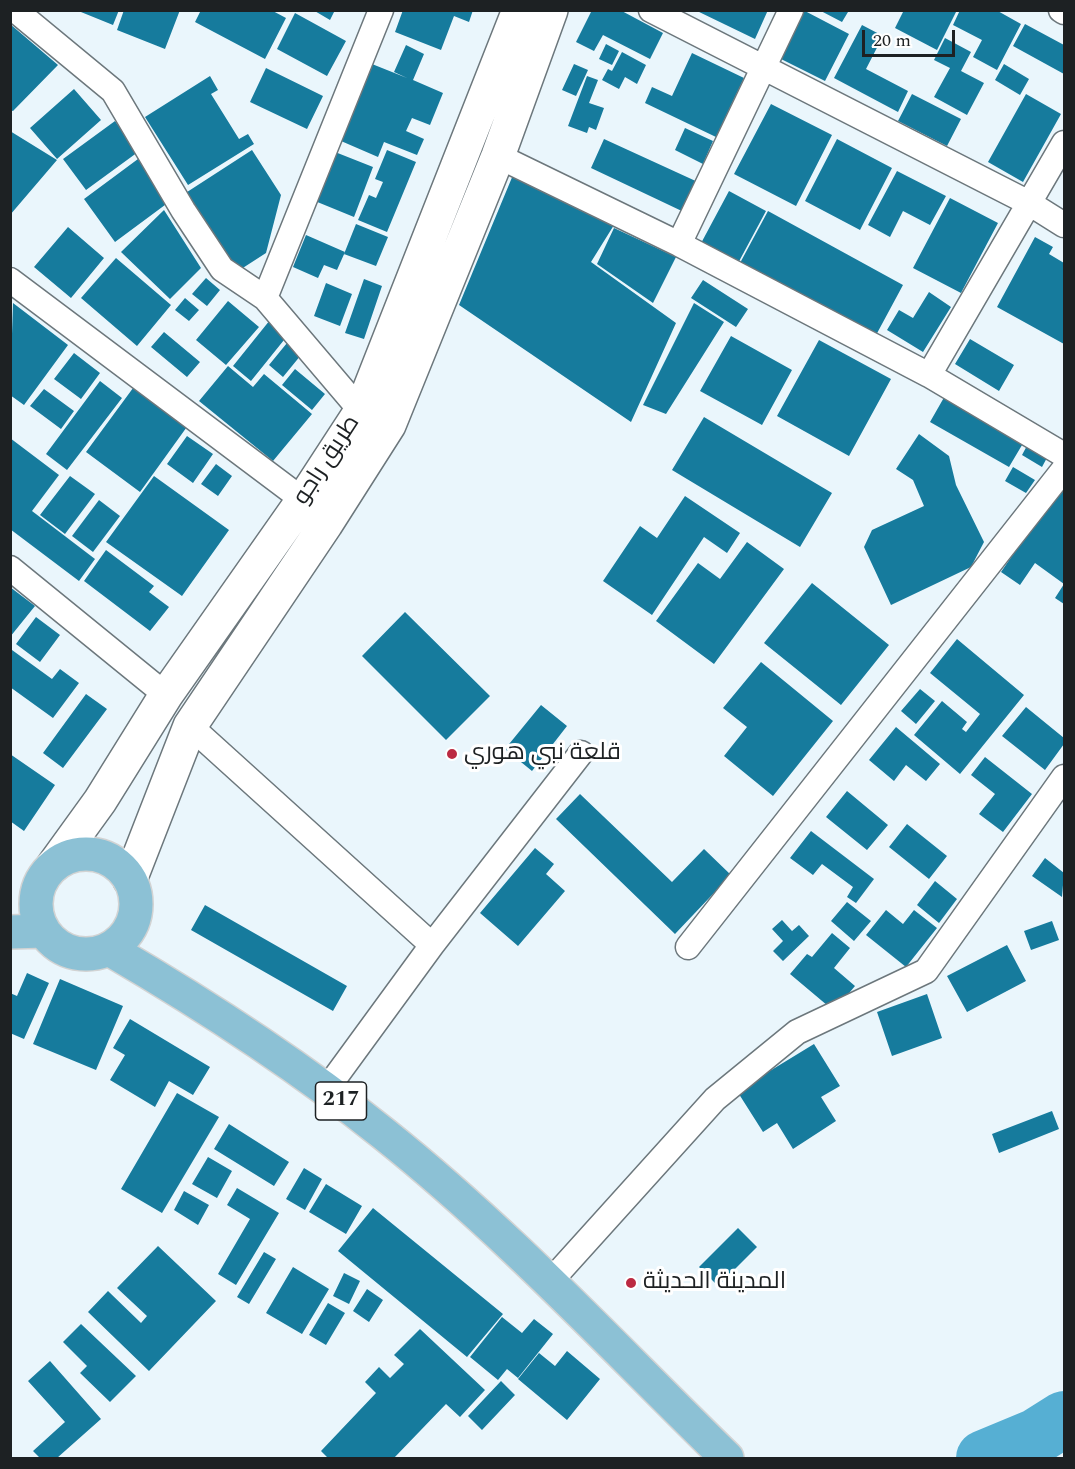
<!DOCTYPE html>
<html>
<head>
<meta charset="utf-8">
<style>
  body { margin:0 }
  #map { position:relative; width:1075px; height:1469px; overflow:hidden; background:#eaf6fc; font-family:Spectral,serif }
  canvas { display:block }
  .frame { position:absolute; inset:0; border:12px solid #1d2123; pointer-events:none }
  .scale { position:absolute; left:862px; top:30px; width:93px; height:27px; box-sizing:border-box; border:3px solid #1d2123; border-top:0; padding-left:8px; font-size:18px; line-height:21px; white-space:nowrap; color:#1d2123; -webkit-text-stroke:4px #fff; paint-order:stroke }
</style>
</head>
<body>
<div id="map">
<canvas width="1075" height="1469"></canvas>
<div class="frame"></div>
<div class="scale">20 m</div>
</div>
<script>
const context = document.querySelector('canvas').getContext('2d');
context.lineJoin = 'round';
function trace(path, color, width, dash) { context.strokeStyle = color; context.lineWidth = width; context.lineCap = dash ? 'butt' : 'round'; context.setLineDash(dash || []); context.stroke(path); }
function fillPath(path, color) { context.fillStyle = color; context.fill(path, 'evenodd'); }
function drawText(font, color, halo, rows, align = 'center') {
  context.font = font + ' Spectral,Cairo,serif'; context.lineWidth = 6; context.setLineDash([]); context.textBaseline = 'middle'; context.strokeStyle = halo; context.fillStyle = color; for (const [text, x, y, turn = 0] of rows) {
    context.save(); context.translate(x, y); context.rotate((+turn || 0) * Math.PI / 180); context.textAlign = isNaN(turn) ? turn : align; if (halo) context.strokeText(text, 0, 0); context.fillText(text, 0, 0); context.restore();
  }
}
trace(new Path2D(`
  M984,1458L1037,1436L1064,1419`), '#56afd3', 56);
fillPath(new Path2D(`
  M76,10H119L113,25Z
  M124,10H180L165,49L117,30Z
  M201,10H271L286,18L265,59L195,22Z
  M313,10H335L330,20Z
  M403,10L418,12L473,10L469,22L454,16L441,50L395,32Z
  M592,10H620L663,33L650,59L603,35L594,51L576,42Z
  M695,10H768L755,39Z
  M803,10L849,34L825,81L777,57Z
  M819,10H845L848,12L842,22Z
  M904,10H957L937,50L895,28Z
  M960,10H996L1021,24L997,70L973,57L982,40L953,25Z
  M295,13L346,41L327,76L277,49Z
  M10,24L58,65L13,111L10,110Z
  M1025,24L1064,45V74L1013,46Z
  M862,25L883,36L866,69L908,91L898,112L834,78Z
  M945,38L971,52L961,71L984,83L967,115L934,97L950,68L934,60Z
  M606,44L619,51L612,65L599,59Z
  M406,45L424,54L413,80L443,93L430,125L412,118L406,131L424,139L417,155L384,142L378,157L341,141L372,64L407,78L394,72Z
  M622,52L646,65L637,84L625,77L619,89L602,80L608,69L612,71Z
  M692,53L744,78L716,137L645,103L652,87L672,96Z
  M574,64L588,70L576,96L562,90Z
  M1004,64L1029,79L1020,95L995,80Z
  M266,68L323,96L307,129L250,102Z
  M210,76L218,90L211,94L239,139L248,134L254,144L188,185L145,117Z
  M587,76L598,80L589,103L604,108L596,130L589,127L587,133L568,126Z
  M74,89L101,120L57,159L30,128Z
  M912,94L961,119L947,146L898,121Z
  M1026,94L1061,114L1023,182L988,162Z
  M771,104L832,135L796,206L734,174Z
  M115,121L138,152L86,190L63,159Z
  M685,128L713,141L703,164L675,150Z
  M10,131L57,160L10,215Z
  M604,139L700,183L686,213L591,168Z
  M837,139L892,168L860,230L805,201Z
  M252,150L281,195L266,253L235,273L184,194Z
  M330,150L373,167L354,217L310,199Z
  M387,150L416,162L387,232L358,220L369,195L376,198L383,182L375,179Z
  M138,159L169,202L115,242L84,199Z
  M897,171L946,196L930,225L903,211L890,237L868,225Z
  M513,175L614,225L591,262L676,323L631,422L459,305Z
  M729,191L766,211L736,267L699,247Z
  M950,198L998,223L961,293L913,268Z
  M164,210L201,268L170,299L121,252Z
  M768,211L903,285L875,337L740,263Z
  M356,224L388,237L376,266L344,254Z
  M68,227L104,258L71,298L34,267Z
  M614,228L676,257L653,303L597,264Z
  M306,235L345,252L337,270L324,265L318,278L293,267Z
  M1035,237L1053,247L1049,254L1064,263V344L997,307Z
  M116,258L171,305L137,346L81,298Z
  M206,278L220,290L207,306L192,294Z
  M364,279L382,286L364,339L345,333Z
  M703,280L748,309L736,327L691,298Z
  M326,283L352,294L340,326L314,316Z
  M929,292L951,307L923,352L887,330L899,310L913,318Z
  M185,298L199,310L189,321L175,310Z
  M228,301L259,327L226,365L196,340Z
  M13,303L68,345L24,405L10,395Z
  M694,303L724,322L666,414L643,405Z
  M270,320L288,335L251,381L233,366Z
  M164,332L200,362L187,377L151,347Z
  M731,336L792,370L762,425L700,391Z
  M970,339L1014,365L999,391L955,364Z
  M819,340L891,379L849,456L777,416Z
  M287,343L301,355L283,377L269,365Z
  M74,353L100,373L81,399L54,379Z
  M228,366L253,387L264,374L312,414L273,461L199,401Z
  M295,369L325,394L312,410L282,385Z
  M100,381L122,398L67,470L46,454Z
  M136,384L189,424L140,492L86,452Z
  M44,389L74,411L61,429L30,406Z
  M946,394L1025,440L1009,467L930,422Z
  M704,417L832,493L800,547L672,470Z
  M919,434L949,456L956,485L984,542L971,567L891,605L864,547L872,530L924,506L913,480L896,469Z
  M187,436L213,454L193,483L167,464Z
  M10,438L59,475L32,511L95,559L79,581L10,529Z
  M1029,442L1049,454L1042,467L1022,455Z
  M216,464L232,476L218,496L201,484Z
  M1013,467L1035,480L1026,493L1005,481Z
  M70,476L95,494L65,534L40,515Z
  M154,476L229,530L182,596L106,542Z
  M1064,480V584L1035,563L1020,585L1001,572Z
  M685,496L740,533L727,553L704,537L652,615L603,581L640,526L657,538Z
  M99,500L120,516L93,552L72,536Z
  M747,542L784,569L714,664L656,621L698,563L720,579Z
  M106,550L154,586L149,592L169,607L150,631L84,581Z
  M812,583L889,645L841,705L764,643Z
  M1064,584V604L1055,598Z
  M10,587L35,606L10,637Z
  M405,612L490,696L446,740L362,656Z
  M36,617L60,635L40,662L16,644Z
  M957,639L1024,695L960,774L914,735L942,701L967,722L962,729L966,732L980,714L930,673Z
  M12,650L52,679L60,669L79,683L53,718L10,687Z
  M761,662L833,721L773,796L724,756L747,727L723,708Z
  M920,689L935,701L916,724L901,711Z
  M86,694L107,709L63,768L43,753Z
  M541,705L567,726L532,771L505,749Z
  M1026,707L1064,738V744L1045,770L1002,736Z
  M896,727L940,764L926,781L906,765L894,781L869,760Z
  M10,754L55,785L24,831L10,821Z
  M985,757L1032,794L1003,832L979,814L995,794L971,775Z
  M847,791L888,825L867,850L826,817Z
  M580,794L672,882L704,849L731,875L675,934L556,819Z
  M907,824L947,856L929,879L889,847Z
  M811,831L874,879L856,903L847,897L853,887L822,864L813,875L790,858Z
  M535,848L554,864L546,874L565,891L518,946L480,913Z
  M1045,858L1064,873L1062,897L1032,876Z
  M935,881L957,899L939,923L917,905Z
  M847,902L871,921L854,941L831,921Z
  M205,905L347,986L333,1011L191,930Z
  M886,910L903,924L914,910L937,928L906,967L866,935Z
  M782,920L792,931L799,925L809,936L783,961L773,951L783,941L772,929Z
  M1052,921L1059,940L1031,950L1024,931Z
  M832,933L850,948L834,968L855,986L834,1011L790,974L807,954L812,957Z
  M1007,945L1026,981L967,1012L947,976Z
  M27,973L49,983L24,1039L10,1033V993L17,996Z
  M60,979L123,1006L96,1070L33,1044Z
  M927,994L942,1038L892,1056L877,1012Z
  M130,1019L210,1067L193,1095L169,1081L155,1107L110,1080L125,1055L113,1048Z
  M814,1044L840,1086L821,1097L836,1121L793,1149L777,1123L763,1132L737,1091Z
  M177,1093L219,1117L162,1213L121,1189Z
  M1052,1111L1059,1129L999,1153L992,1134Z
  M229,1124L289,1162L274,1186L214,1149Z
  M208,1157L232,1171L217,1198L192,1184Z
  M304,1168L322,1179L305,1210L286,1199Z
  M326,1184L362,1206L346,1234L309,1212Z
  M237,1188L279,1213L236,1285L218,1274L250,1219L227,1205Z
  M184,1191L209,1205L198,1225L174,1210Z
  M373,1208L503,1314L467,1357L338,1251Z
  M738,1228L757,1247L718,1286L699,1267Z
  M158,1246L216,1301L149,1371L88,1312L108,1291L141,1323L147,1316L117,1288Z
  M264,1252L276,1259L249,1304L237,1297Z
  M293,1267L329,1289L302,1334L266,1313Z
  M344,1273L360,1281L349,1304L333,1296Z
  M367,1289L383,1300L369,1322L353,1311Z
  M328,1303L345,1313L326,1345L309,1335Z
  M502,1317L522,1333L534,1319L553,1334L518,1378L507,1369L498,1380L470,1357Z
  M81,1324L136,1376L110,1402L80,1373L87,1366L63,1342Z
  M420,1329L485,1390L460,1417L446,1404L394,1458H328L321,1451L376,1393L365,1382L379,1367L390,1378L404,1364L394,1355Z
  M567,1351L600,1379L567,1420L518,1379L539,1353L555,1366Z
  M50,1361L101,1419L57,1458H40L33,1451L65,1422L28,1381Z
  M501,1381L515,1395L482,1430L468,1416Z`), '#167b9d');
const street = new Path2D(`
  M15,10L113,91L183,210L222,269L265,298L361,411L373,417
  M651,10L1029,203L1064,225
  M1061,10L1064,12
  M498,156L679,244L929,375L1064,455
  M679,244L791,10
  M10,280L303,500
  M265,298L381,10
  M929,375L1064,143
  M10,568L166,695
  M190,726L432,945
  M688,947L1064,469
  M326,1090L432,945L581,753
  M548,1284L715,1099L797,1032L926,971L1064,777`);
const secondary = new Path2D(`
  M53,866L100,801L166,695L303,500L361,411L519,10
  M130,880L190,726L326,524L389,425L498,156L551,10`);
const primary = new Path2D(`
  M36 904a50 50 0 1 1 100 0a50 50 0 1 1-100 0Z
  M10,932L44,931
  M109,949C205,1005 298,1065 384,1134C507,1232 615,1349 727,1458`);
trace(street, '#6c777c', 27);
trace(secondary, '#6c777c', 36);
trace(primary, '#d2d3d3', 36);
trace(street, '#fff', 24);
trace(secondary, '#fff', 33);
trace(primary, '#8cc1d5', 33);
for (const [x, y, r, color] of [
  [452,754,6,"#bb2a42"],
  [631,1283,6,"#bb2a42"]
]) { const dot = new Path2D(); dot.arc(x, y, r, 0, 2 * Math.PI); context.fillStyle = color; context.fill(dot); trace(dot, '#fff', 2); }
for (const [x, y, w] of [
  [341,1101,51]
]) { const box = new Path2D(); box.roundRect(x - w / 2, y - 19, w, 38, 4.5); context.fillStyle = '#fff'; context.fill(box); trace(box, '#1d2123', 1.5); }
drawText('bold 22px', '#1d2123', null, [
  ["217",341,1101]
]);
drawText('24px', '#1d2123', '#fff', [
  ["طريق راجو",328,461,-57]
]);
drawText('24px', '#1d2123', '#fff', [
  ["قلعة نبي هوري",464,754],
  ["المدينة الحديثة",643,1283]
], 'left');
</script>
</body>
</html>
